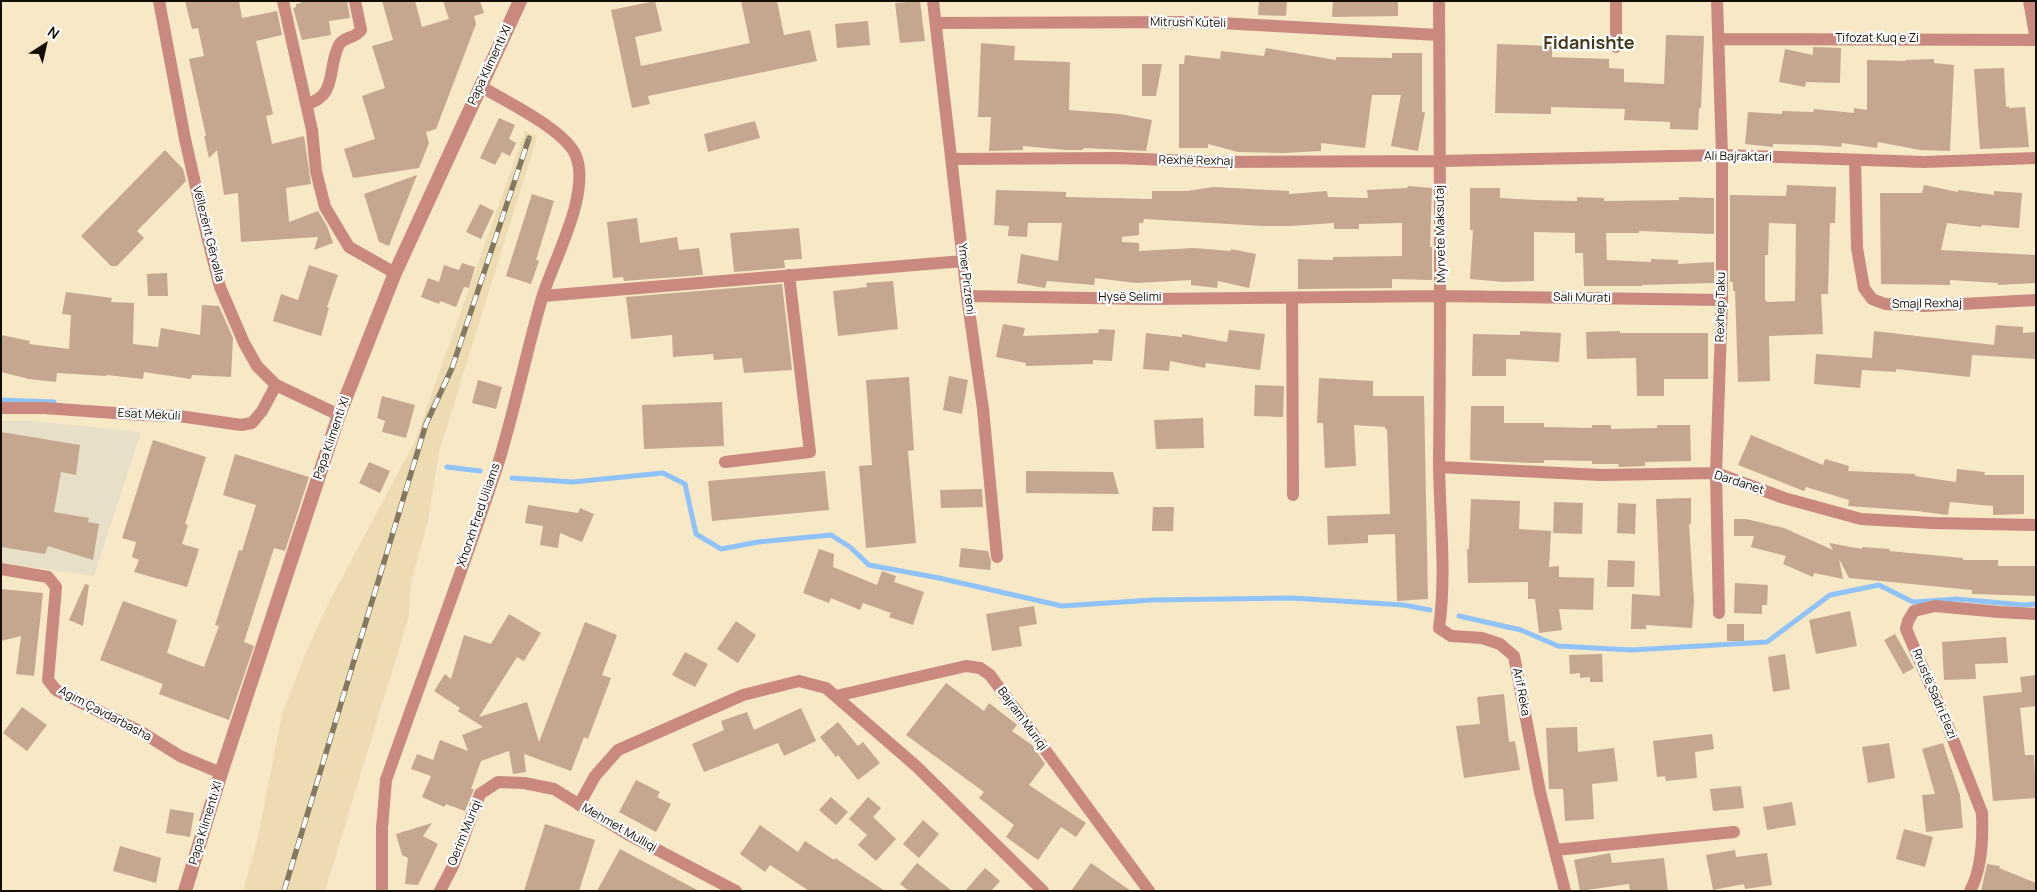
<!DOCTYPE html>
<html>
<head>
<meta charset="utf-8">
<style>
  body { margin:0 }
  #map { position:relative; width:2037px; height:892px; overflow:hidden; background:#f7e8c6; font-family:Manrope,sans-serif }
  canvas { display:block }
  .frame { position:absolute; inset:0; border:2px solid #130d03; pointer-events:none }
  .north { position:absolute; left:20px; top:20px; width:50px; height:50px; -webkit-text-stroke:4px #fff; paint-order:stroke; rotate:35deg; font-size:14px; font-weight:700; line-height:20px; text-align:center; color:#130d03 }
  .north::after { content:''; display:block; margin:auto; width:18px; height:22px; background:#130d03; clip-path:polygon(50% 0,100% 100%,50% 72%,0 100%) }
</style>
</head>
<body>
<div id="map">
<canvas width="2037" height="892"></canvas>
<div class="frame"></div>
<div class="north">N</div>
</div>
<script>
const context = document.querySelector('canvas').getContext('2d');
context.lineJoin = 'round';
function fillPath(path, color) { context.fillStyle = color; context.fill(path, 'evenodd'); }
function trace(path, color, width, dash) { context.strokeStyle = color; context.lineWidth = width; context.lineCap = dash ? 'butt' : 'round'; context.setLineDash(dash || []); context.stroke(path); }
function drawText(font, color, halo, rows, align = 'center') {
  context.font = font + ' Manrope,sans-serif'; context.lineWidth = 4.5; context.setLineDash([]); context.textBaseline = 'middle'; context.strokeStyle = halo; context.fillStyle = color; for (const [text, x, y, turn = 0] of rows) {
    context.save(); context.translate(x, y); context.rotate((+turn || 0) * Math.PI / 180); context.textAlign = isNaN(turn) ? turn : align; if (halo) context.strokeText(text, 0, 0); context.fillText(text, 0, 0); context.restore();
  }
}
fillPath(new Path2D(`
  M525,131L537,137L439,452L428,521L411,583L409,616L325,891H243L258,837L282,714L307,650L328,604L415,441Z`), '#eddcb2');
fillPath(new Path2D(`
  M1,421H33L141,432L94,576L1,563Z`), '#e8dfc9');
trace(new Path2D(`
  M1,400L54,402
  M447,467L480,471
  M512,478L573,482L663,473L685,484L696,534L721,549L758,542L831,535L850,547L869,565L939,578L1062,606L1152,600L1292,598L1404,605L1430,610
  M1459,616L1521,630L1558,646L1632,650L1767,642L1830,595L1879,585L1913,602L1957,599L2024,605L2036,604`), '#8fc3fa', 5);
fillPath(new Path2D(`
  M185,1H239L242,18L277,11L282,35L256,41L273,114L266,116L272,144L304,136L311,184L286,188L289,222L318,211L327,226L333,243L314,250L318,237L241,242L238,193L224,195L217,150L209,158L204,136H206L189,59L204,56L198,28L192,29Z
  M301,1H347L350,18L329,21L331,35L302,40L293,8L296,7V4L301,3Z
  M382,1H415L422,27L449,19L443,1H480L484,13L474,16L476,24L436,129L426,132L429,143L419,168L353,178L344,149L375,139L362,96L385,88L372,46L393,40Z
  M655,1L662,31L635,37L641,66L750,43L741,1H777L784,35L810,30L817,61L648,96L650,104L632,108L611,10Z
  M920,1L925,41L900,43L895,3Z
  M1259,1H1287L1286,16L1258,15Z
  M1333,1H1398V16L1332,17Z
  M868,21L870,45L837,48L835,24Z
  M1666,35L1704,36L1701,108H1699L1698,130L1670,129V122L1624,120L1625,109L1551,107V114L1495,113L1497,44L1552,46V57L1609,59V68L1624,69V82L1664,84Z
  M981,43L1015,46L1014,60L1070,62L1069,110L1120,114L1152,120L1146,151L1083,148V150H1066L1023,146V150L989,151L991,117H978Z
  M1813,47L1841,48L1840,83L1806,82L1805,87L1779,82L1785,49L1813,55Z
  M1266,48L1336,60V57L1392,58V53H1422V112H1425L1418,151L1391,146L1401,95H1372L1365,148L1321,143V151L1284,153L1238,152L1208,144V148H1179V64H1184L1185,55L1220,59L1221,51L1264,56Z
  M1934,59V63L1954,65L1950,151L1920,150L1878,142L1877,148L1842,143L1841,147L1816,145L1773,144V147L1745,144L1748,112L1782,114V111L1813,112L1814,109L1854,113V108L1867,110V60L1906,61V60Z
  M1142,64H1162L1156,96H1142Z
  M2004,68L2006,107L2009,106V108L2025,107L2029,147L1980,149L1974,69Z
  M499,118L515,125L509,139L516,143L510,156L502,152L495,165L480,158Z
  M755,121L760,138L708,152L704,134Z
  M165,150L183,169L186,181L137,231L144,238L117,266H111L81,236Z
  M417,175L389,246L379,242L364,194Z
  M1787,185L1836,187L1835,223H1830L1828,294H1821L1823,334L1769,336L1770,381L1738,382L1735,291H1733V282H1730V195L1786,196ZM1769,223L1796,224L1795,301L1767,302L1765,299V255H1768Z
  M1924,185L1958,192V190L1994,195V191L2022,193L2019,228L1982,225L1981,227L1947,223L1941,250L2036,255V283L1998,285V283L1950,280V285L1881,284L1880,193H1922Z
  M1408,186L1432,188L1430,247H1432V280L1392,279V288L1298,289V259L1333,260V257L1402,256V223L1359,224V229H1334V223L1290,226H1263L1144,219L1143,223H1139V235L1122,237V242L1139,243V251L1194,248L1231,251V249L1256,254L1249,288L1218,281L1217,288L1191,285V280L1136,283L1095,278L1094,285L1047,281L1045,288L1017,283L1021,254L1058,261L1062,223H1028L1027,237L1008,236L1009,226L994,225L996,190L1066,192V197L1152,199V191H1187L1214,187L1289,191V194L1327,191L1328,197L1368,198L1367,190L1407,188Z
  M1470,188H1500V198L1535,200L1577,201V197L1604,198V201L1679,200V197L1714,198V234L1639,231V233H1606L1607,260L1651,262V259L1678,260V264L1714,262V283L1642,285V286H1584L1583,253H1575V233L1534,232V281L1504,282L1470,279L1473,230H1470Z
  M532,194L554,201L536,260L539,261L531,284L506,276Z
  M480,204L494,211L481,239L466,232Z
  M637,218L640,243L677,237L679,250L699,248L703,275L624,281L623,277L613,278L607,222Z
  M799,228L802,259L784,260L785,268L734,272L730,233Z
  M462,263L475,267L469,288L464,287L456,307L440,301L439,304L421,297L428,278L439,282L444,265L459,270Z
  M309,265L338,275L327,307L329,308L321,336L273,321L281,294L298,300Z
  M167,273L168,296H148L147,274Z
  M893,281L898,329L838,336L833,291L867,287L866,283Z
  M782,284L792,370L744,373L742,358L714,360L713,354L673,357L672,335L631,339L626,297Z
  M66,292L112,298L111,302L134,303L133,344L158,347L161,328L200,335L202,305L219,306L233,338L231,377L192,375L191,379L144,372L143,379L107,375L106,376L57,373L56,382L29,379L1,372V335L30,341L29,344L69,349L71,315L62,314Z
  M1003,324L1025,328L1023,336L1098,333L1099,329L1115,330L1112,361L1093,360V364L1026,366V363L996,357Z
  M1996,325L2023,327V333L2036,332V359L1972,355L1970,377L1896,369V372L1862,370L1860,388L1814,384L1816,354L1872,358L1874,331L1994,345Z
  M1229,330L1265,334L1260,370L1206,363L1205,368L1170,361L1169,371L1143,369L1146,333L1182,337V334L1227,342Z
  M1520,331L1561,333L1559,362L1506,359V376H1472L1473,334L1520,335Z
  M1620,331V333H1708V379H1664V396H1637L1636,358L1587,359L1586,332Z
  M949,376L968,380L962,414L943,410Z
  M909,377L914,450L908,451L916,543L866,548L859,466L872,465L866,380Z
  M1319,378L1373,381V396H1424L1428,599L1397,601L1395,534L1368,535V543L1328,545L1327,516L1390,514L1387,429H1385V427L1354,425L1356,466L1325,468L1323,423H1317Z
  M478,380L502,387L496,409L472,403Z
  M1255,385L1284,386L1283,417L1254,416Z
  M382,396L415,405L406,438L382,432L385,421L377,418Z
  M722,402L724,446L644,449L642,405Z
  M1471,406H1504V423H1544V427L1592,428V425H1611V429L1657,428V425H1690L1691,461L1645,462V466L1619,467L1618,464H1592V461L1544,460V463H1530L1470,460Z
  M1203,418L1204,448L1156,449L1154,420Z
  M1,432L80,445L76,475L61,472L54,512L89,518L88,522L99,524L93,560L48,546L45,554L1,547Z
  M1751,435L1823,465L1825,459L1849,466L1848,471L1915,474V476L1956,482L1957,469L1985,472L1984,475H2024V514L1993,515V506L1950,502L1948,515L1917,511L1848,506L1849,500L1806,487L1804,491L1738,465Z
  M153,440L206,457L185,524L188,525L182,544L199,549L187,587L134,572L139,560L132,557L136,542L122,538Z
  M235,454L309,477L285,551L274,548L244,642L254,646L229,720L159,694L163,684L100,660L123,601L177,620L167,653L204,667L219,626L215,625L239,550L242,551L256,505L223,495Z
  M369,462L390,471L380,493L359,483Z
  M825,471L829,510L712,521L708,481Z
  M1026,471L1113,472L1119,494L1026,493Z
  M982,489L983,507L941,508L940,490Z
  M1691,498V524H1689L1694,602L1692,628L1646,625V629H1631L1632,594L1660,596L1656,499Z
  M1471,499L1520,501L1519,529L1551,531L1549,567L1559,566V577L1594,578L1593,610L1559,609L1562,630L1539,633L1535,599H1528V582L1468,583L1467,549H1469Z
  M1554,502L1583,503L1582,534L1553,533Z
  M1618,503L1636,504L1635,534L1617,533Z
  M528,505L578,513L580,508L594,514L582,542L560,533L558,548L540,545L543,526L525,523Z
  M1153,507H1174L1173,531H1152Z
  M1734,519H1746L1784,528L1833,550L1829,543L1862,549V547L1890,549L1889,551L1963,558V560H1998V566H2036V596L1972,594V590L1849,578L1839,559L1843,579L1814,573L1813,577L1783,564L1786,556L1751,547L1754,536H1734Z
  M961,548L988,551L991,562L990,570L959,567Z
  M819,549L834,554L833,567L877,585L882,571L896,576L894,582L924,592L913,625L889,617L891,613L863,603L860,610L831,598L829,603L803,593Z
  M1608,560L1635,561L1634,587H1607Z
  M1735,583L1768,585L1767,605H1762V614L1734,613Z
  M85,584L89,585L83,626L69,620Z
  M1,589L43,593L34,676L16,674L21,636L1,641Z
  M1034,606L1037,624L1019,627L1022,646L992,651L986,614Z
  M1850,611L1857,646L1816,654L1809,620Z
  M509,614L541,633L524,661L517,657L479,717L527,702L539,742L585,622L617,635L602,675L611,678L588,739L584,737L571,771L524,754L526,772L513,774L509,751L481,761L471,789H474L465,811L446,804L444,807L422,797L431,776L411,769L417,754L433,760L440,740L468,751L462,735L483,727L458,711L460,708L434,691L445,674L451,679L464,635L491,644Z
  M736,621L756,635L738,663L717,649Z
  M1727,624H1744V641H1727Z
  M1895,634L1914,668L1903,674L1884,640Z
  M2006,637L2008,663L1975,664L1976,679L1944,680L1942,642Z
  M685,652L708,664L695,687L672,675Z
  M1602,654L1603,682H1590V677L1580,678V673L1570,674L1569,655Z
  M1785,654L1790,689L1773,692L1768,657Z
  M2036,675V706L2020,708L2025,755H2034L2036,798L1993,801L1983,696L2022,692L2020,677Z
  M946,683L984,711L989,703L1015,723L1017,725L1012,731L1032,745L1045,764L1029,785L1086,823L1076,837L1061,827L1038,860L1006,837L1014,825L979,798L984,792L906,735Z
  M1504,694L1509,742L1515,741L1520,770L1464,778L1456,726L1480,724L1477,697Z
  M22,707L47,725L27,751L3,733Z
  M801,708L816,741L784,756L778,743L704,772L692,744L724,730L721,721L747,712L754,730Z
  M838,722L858,746L863,742L880,763L858,780L838,755L836,757L820,737Z
  M1577,727L1578,752L1614,748L1618,781L1592,784L1594,819L1565,821L1563,789H1549L1546,728Z
  M1712,734L1714,749L1695,752L1697,778L1666,781L1665,776L1657,777L1653,741Z
  M1889,743L1895,778L1868,783L1862,747Z
  M1943,743L1960,795L1963,828L1926,832L1922,795L1935,794L1922,749Z
  M636,780L660,792L657,797L671,804L656,832L619,812Z
  M1741,786L1744,808L1713,811L1710,789Z
  M831,797L848,812L836,825L819,810Z
  M868,797L881,808L873,817L896,839L876,861L858,845L867,835L849,819Z
  M1792,802L1796,825L1767,830L1763,807Z
  M170,809L194,813L190,837L166,833Z
  M923,820L939,834L919,858L903,844Z
  M432,823L423,836L438,844L418,885L405,884L408,858L402,855L396,834Z
  M545,824L595,840L579,891H524Z
  M760,825L798,852L805,841L834,860L835,858L885,891H809L770,865L765,872L740,854Z
  M1904,829L1933,837L1925,867L1896,859Z
  M120,846L161,858L156,883L113,871Z
  M620,849L699,891H597Z
  M1735,850L1736,857L1767,853L1772,885L1745,889L1744,884L1713,890L1706,855Z
  M1610,853L1612,863L1664,858L1668,891H1630L1629,884L1580,891L1574,860Z
  M917,863L952,891H909L900,884Z
  M1091,863L1131,891H1071Z
  M1987,864L2000,866L1999,868L2036,883V891H1981Z
  M985,868L1000,881L991,891H965Z`), '#c5a790');
trace(new Path2D(`
  M159,1L185,139L207,236L220,287L244,343L257,366L276,385L339,415
  M283,1L312,130L316,171L325,207L349,247L395,273
  M933,1L967,296L983,409L997,557
  M1439,1C1440,154 1441,306 1439,458C1439,515 1447,572 1439,628L1451,636L1482,638L1500,644L1514,656L1540,792L1565,891
  M1717,1L1722,155V300L1716,473L1719,613
  M936,23L1202,22L1439,35
  M1718,39L2036,40L2029,1
  M1616,47V1
  M306,104C338,97 327,67 339,45C344,36 355,39 361,30L355,1
  M952,159L1117,158L1216,162L1440,161L1722,155L1924,162L2036,158
  M1855,160L1857,248L1864,288L1872,299L1885,304L1925,306L2036,300
  M543,296L963,261
  M967,296L1150,299L1441,296L1722,300
  M1292,298L1293,495
  M1,408H44L143,415L179,416L241,425L252,423L262,411L276,385
  M725,462L810,452L789,275
  M1439,467L1601,475L1716,473L1784,498L1861,519L1932,523L2036,525
  M1,569L48,577L56,587L48,680L56,690L143,733L180,756L221,773
  M836,696L966,666L980,668L990,675L1149,891
  M579,805L595,776L618,750L743,695L799,681L826,688L916,766L1043,891
  M1555,850L1734,832
  M382,891V828L386,780C423,674 463,570 498,464C515,409 526,353 542,298C553,261 591,194 576,156C566,130 505,101 480,86
  M440,891L453,866L480,794L498,782L524,783L554,789L627,834L736,891
  M1970,891C1982,869 1983,837 1982,813L1945,719L1906,629L1908,621L1914,611L1935,606L1999,612L2036,614`), '#c9897f', 12);
trace(new Path2D(`
  M185,891L221,773L339,415L395,273L520,1`), '#c9897f', 14);
const rail = new Path2D(`
  M284,891L426,424L452,368L529,138`);
trace(rail, '#837862', 5.5);
trace(rail, '#fff', 4, [11]);
drawText('12px', '#130d03', '#fff', [
  ["Mitrush Kuteli",1188,23,1],
  ["Tifozat Kuq e Zi",1877,39],
  ["Papa Klimenti XI",490,65,-65],
  ["Ali Bajraktari",1738,157,1],
  ["Rexhë Rexhaj",1196,161,1],
  ["Vëllezërit Gërvalla",208,234,76],
  ["Myrvete Maksutaj",1441,234,-91],
  ["Ymer Prizreni",966,279,83],
  ["Hysë Selimi",1130,298],
  ["Sali Murati",1582,298,1],
  ["Smajl Rexhaj",1927,304,-1],
  ["Rexhep Taku",1721,307,-89],
  ["Esat Mekuli",149,415,3],
  ["Papa Klimenti XI",332,438,-71],
  ["Dardanet",1739,483,18],
  ["Xhorxh Fred Uiliams",479,515,-71],
  ["Arif Reka",1521,692,79],
  ["Rrustë Sadri Elezi",1934,694,67],
  ["Agim Çavdarbasha",105,714,28],
  ["Bajram Muriqi",1022,719,54],
  ["Papa Klimenti XI",206,823,-73],
  ["Mehmet Mulliqi",619,828,30],
  ["Qerim Muriqi",465,833,-68]
]);
drawText('bold 18px', '#463a1d', '#fff', [
  ["Fidanishte",1589,44]
]);
</script>
</body>
</html>
